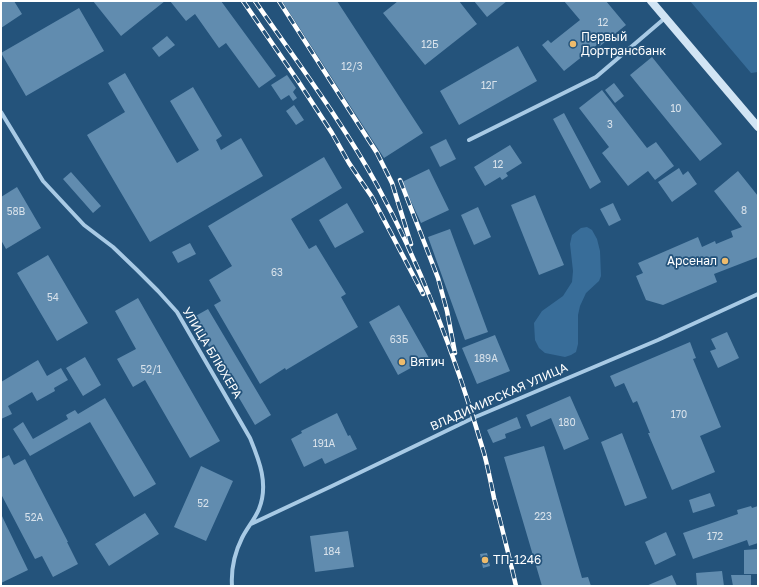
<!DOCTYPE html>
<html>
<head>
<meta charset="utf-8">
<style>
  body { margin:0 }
  #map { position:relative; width:759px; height:587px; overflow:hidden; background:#24537b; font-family:"Golos Text",sans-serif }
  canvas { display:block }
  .frame { position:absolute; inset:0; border:2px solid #fff; pointer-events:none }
</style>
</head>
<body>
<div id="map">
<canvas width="759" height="587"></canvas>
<div class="frame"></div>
</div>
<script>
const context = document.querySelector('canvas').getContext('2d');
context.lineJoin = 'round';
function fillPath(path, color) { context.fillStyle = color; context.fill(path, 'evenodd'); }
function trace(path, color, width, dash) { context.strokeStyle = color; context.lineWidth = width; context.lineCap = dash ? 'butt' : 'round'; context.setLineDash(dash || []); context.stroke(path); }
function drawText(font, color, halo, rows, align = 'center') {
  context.font = font + ' "Golos Text",sans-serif'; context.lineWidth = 3.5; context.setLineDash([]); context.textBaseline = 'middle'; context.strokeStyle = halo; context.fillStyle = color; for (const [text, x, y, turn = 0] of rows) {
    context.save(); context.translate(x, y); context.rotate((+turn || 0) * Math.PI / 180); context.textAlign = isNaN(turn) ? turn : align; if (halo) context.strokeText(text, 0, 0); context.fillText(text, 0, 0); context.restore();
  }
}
fillPath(new Path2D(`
  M690,1H758V72L751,73Z
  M587,227L592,230L597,239L600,251L601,276L599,281L586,293L580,306L578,315V344L576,352L571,355L565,357L545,353L539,348L535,340L534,323L542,311L563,296L572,282L573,271L570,244L572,235L581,228Z`), '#386d99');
fillPath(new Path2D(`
  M1,1H14L22,14L1,28Z
  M93,1H165L121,36Z
  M170,1H221L276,76L259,88L226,43L219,48L195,14L186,21Z
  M282,1H337L423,133L384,158Z
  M398,1H459L477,24L425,65L383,13Z
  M474,1H507L487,17Z
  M564,1H606L626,25L600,46L598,44L564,71L542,45L548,40L551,43L580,20Z
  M79,8L104,51L26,96L1,53Z
  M167,36L175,45L159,57L152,48Z
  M518,46L537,81L459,125L440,91Z
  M652,57L722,144L700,161L630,75Z
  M125,73L177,163L199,150L170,101L193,87L222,136L216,140L221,150L241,138L263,176L150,242L87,135L125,112L108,83Z
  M287,75L296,88L293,92L297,98L293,101L289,95L281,100L271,85Z
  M614,83L624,96L615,103L605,90Z
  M602,90L647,148L656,142L674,166L655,180L648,171L628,186L602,153L609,147L579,108Z
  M294,105L304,120L296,125L286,111Z
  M564,113L601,182L590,189L553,119Z
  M446,139L456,159L440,167L430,147Z
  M510,145L522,163L506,173L508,176L502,180L500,177L485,186L474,167Z
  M324,157L342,188L291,219L309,249L316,245L346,294L341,297L358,327L286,370L285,368L260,384L214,305L221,301L209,280L232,266L208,226Z
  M679,168L683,175L688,171L697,184L672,202L658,182Z
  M429,169L449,210L421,223L402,182Z
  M738,171L758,196V257L714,274L717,282L663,305L646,300L636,276L643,273L638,263L698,237L702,247L715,241L716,244L733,237L731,231L742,227L714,191Z
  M71,172L101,206L93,213L63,179Z
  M17,187L41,228L6,249L1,240V197Z
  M535,195L564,265L539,275L511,205Z
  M347,203L364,232L335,248L319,220Z
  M613,203L621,220L609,226L600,209Z
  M478,207L491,237L474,245L461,215Z
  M450,229L488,332L465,340L428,237Z
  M190,243L196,254L178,263L172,252Z
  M48,255L88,323L57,341L17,273Z
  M138,298L220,441L190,458L145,380L133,387L117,359L136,349L115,311Z
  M399,305L429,358L398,375L369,322Z
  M208,309L271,415L255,425L192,318Z
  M727,332L739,358L718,368L710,351L716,349L711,339Z
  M495,335L510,371L477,384L462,348Z
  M690,342L696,358L693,359L721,427L700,436L715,472L672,490L648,433H650L637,401L633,403L624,383L615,387L610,376Z
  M85,357L101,385L83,396L66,368Z
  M38,360L47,376L61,368L68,380L54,388L55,391L37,401L32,392L8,406L12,414L1,419V382Z
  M570,396L589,439L564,450L551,418L531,427L526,415Z
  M105,398L156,484L134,497L90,422L30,456L13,429L23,422L33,439L68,419L66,415L75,410L78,414Z
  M337,413L348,436L350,435L357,449L325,464L322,458L304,467L291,439L302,433L301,431Z
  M517,417L521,428L505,434L506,438L493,443L487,430Z
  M622,433L647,498L625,506L601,442Z
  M544,446L582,578L588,577L591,586H542L504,457Z
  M9,455L14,465L25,459L68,542H67L78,564L53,577L42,556L35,559L1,494V459Z
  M201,466L233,481L206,541L174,527Z
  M710,493L715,506L693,513L689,500Z
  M751,506L752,508L758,506V543L749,546L747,540L693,559L683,533L738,514L737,510Z
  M145,513L159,534L109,566L95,544Z
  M1,514L28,570L1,583Z
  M348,531L354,567L315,572L310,536Z
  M666,532L676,555L655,565L645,542Z
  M758,549V574H744V550Z
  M487,553L490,566L483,568L480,554Z
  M722,571L724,586H697L696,573Z
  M672,575L677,586H646Z
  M731,575H751V586H733Z`), '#618caf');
trace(new Path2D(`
  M1,112L43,181L70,210L84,225L113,247L137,270L158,291L177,312L250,438C259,460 269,484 259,509C255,519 247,528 242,538C235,552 231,570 232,586
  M469,140L596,77L665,18
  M251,524L332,486L473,418L658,340L758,294`), '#a8cae5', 4);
trace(new Path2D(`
  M651,1L758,127`), '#d1e4f4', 8);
const rail = new Path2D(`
  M243,1L298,81L332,133L349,163L372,197L423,294
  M255,1C297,62 341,120 377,185C423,269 457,361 484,453C488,468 491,483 494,498C502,527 509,556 516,586
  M279,1L377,153L392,183L411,244
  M400,180L438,278L447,311L455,353`);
trace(rail, '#fff', 4.5);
trace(rail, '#24537b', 3, [9]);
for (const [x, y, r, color] of [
  [573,44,4,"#eebb6c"],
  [725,261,4,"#eebb6c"],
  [402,362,4,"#eebb6c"],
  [485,560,4,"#eebb6c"]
]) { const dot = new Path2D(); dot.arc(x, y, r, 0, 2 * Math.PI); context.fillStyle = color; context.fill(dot); trace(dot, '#24537b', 1.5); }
drawText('10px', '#d8e2eb', null, [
  ["12",603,23],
  ["12Б",430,45],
  ["12/3",352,67],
  ["12Г",489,86],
  ["10",676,109],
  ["3",610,125],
  ["12",498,165],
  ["8",744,211],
  ["58В",16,212],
  ["63",277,273],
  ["54",53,298],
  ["63Б",399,340],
  ["189А",486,359],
  ["52/1",151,370],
  ["170",679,415],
  ["180",567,423],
  ["191А",324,444],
  ["52",203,504],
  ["223",543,517],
  ["52А",34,518],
  ["172",715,537],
  ["184",332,552]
]);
drawText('12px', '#fff', '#24537b', [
  ["Первый",581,37],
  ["Дортрансбанк",581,51],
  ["Арсенал",717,261,"right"],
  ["Вятич",410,362],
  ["ТП-1246",493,560]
], 'left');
drawText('12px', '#fff', '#24537b', [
  ["УЛИЦА БЛЮХЕРА",212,353,59],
  ["ВЛАДИМИРСКАЯ УЛИЦА",499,397,-24]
]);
</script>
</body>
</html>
